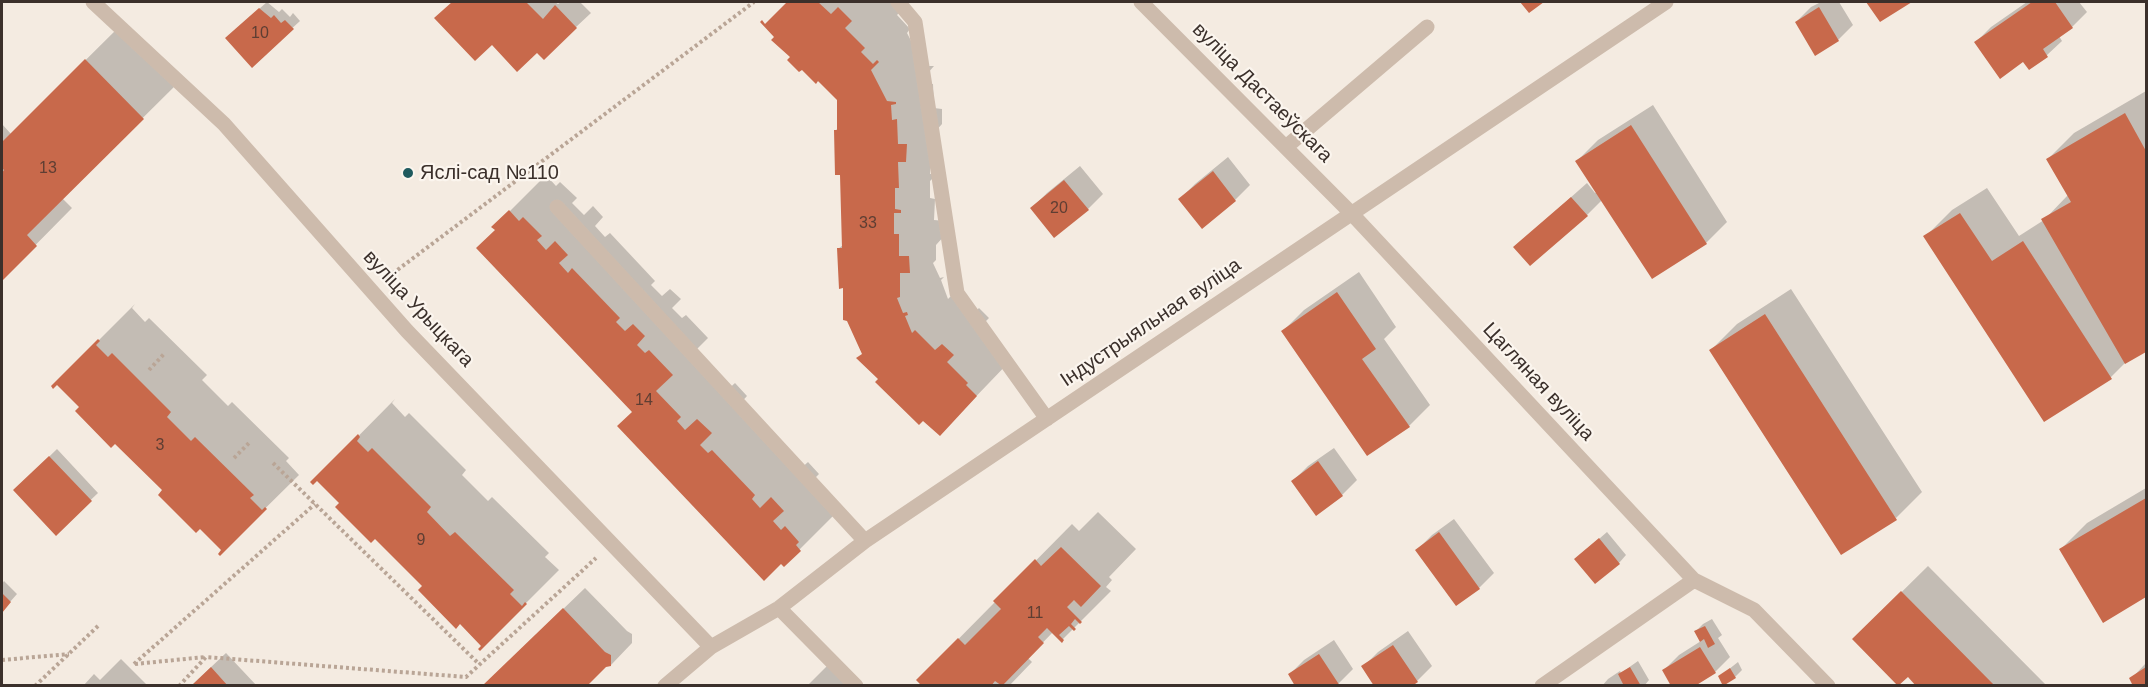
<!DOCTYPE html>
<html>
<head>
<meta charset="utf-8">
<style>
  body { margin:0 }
  #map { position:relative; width:2148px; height:687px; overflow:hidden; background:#f4ebe1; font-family:Helvetica,sans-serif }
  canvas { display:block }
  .frame { position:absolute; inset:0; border:3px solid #3b302b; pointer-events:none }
</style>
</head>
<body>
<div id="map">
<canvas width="2148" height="687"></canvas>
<div class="frame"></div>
</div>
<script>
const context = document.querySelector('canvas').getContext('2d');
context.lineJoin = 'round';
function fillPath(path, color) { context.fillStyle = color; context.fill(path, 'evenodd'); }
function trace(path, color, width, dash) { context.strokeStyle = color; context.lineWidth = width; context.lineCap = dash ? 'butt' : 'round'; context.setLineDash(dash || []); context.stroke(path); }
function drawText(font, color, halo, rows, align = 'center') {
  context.font = font + ' Helvetica,sans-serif'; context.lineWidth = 4.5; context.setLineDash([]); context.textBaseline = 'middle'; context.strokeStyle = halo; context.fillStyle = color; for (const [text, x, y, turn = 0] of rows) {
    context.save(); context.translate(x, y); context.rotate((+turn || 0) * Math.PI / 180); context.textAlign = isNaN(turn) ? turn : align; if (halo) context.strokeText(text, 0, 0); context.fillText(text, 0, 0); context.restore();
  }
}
fillPath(new Path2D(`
  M267,2L279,12L282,9L290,17L293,13L300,21L252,65L234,31Z
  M453,2H555L558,4L561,2H580L591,13L576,27L537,51L492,43L436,18Z
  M789,2H891L901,11L897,15L910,29L907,33L924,66H934L927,74L928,84H933L934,108L942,109V124L934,133L930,154V174H937L930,181V198L935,199L934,220L945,221V235L936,245V260L933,263L940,278L944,277L941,280L948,299L952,295L972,315L979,308L989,318L982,325L1012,359L940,434L880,379L863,353L844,286L838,249L843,245L841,173L835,131L838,128V99L792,57L765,26Z
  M1821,2H1839L1853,25L1838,40L1816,54L1796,22L1811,7Z
  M1868,2H1909L1880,20Z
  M2027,2H2079L2087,12L2072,27L2059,36L2062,41L2047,55L2024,60L1976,42L1991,27Z
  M122,24L179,82L62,198L72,208L2,279V124L11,134Z
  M2146,91V350L2128,360L2111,377L2045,420L1925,237L1952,210L1987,188L2019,236L2044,220L2068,195L2048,159L2074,133Z
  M1653,105L1727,222L1706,243L1602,200L1587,215L1515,247L1587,183L1595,193L1597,192L1577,161L1598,140Z
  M1228,157L1250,185L1235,200L1202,227L1180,199L1195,184Z
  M1080,166L1103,194L1088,209L1032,208L1047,193Z
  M546,175L556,186L560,182L577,198L572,203L584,215L593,206L603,217L595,226L605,237L610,233L655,281L651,285L662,296L670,289L681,299L672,308L682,318L686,315L708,338L692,354L722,395L735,383L747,396L736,408L797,472L808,462L819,474L809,484L836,513L784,565L634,412L494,227Z
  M1359,272L1396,327L1384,339L1430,405L1409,426L1283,331L1304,310Z
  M1791,289L1922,492L1896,518L1711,350L1737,324Z
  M135,304L132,308L145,322L149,318L207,375L202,380L228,406L232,402L289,458L286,461L299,475L221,552L223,550L57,383L53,386Z
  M395,399L392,403L405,417L409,413L466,470L462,475L488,501L492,497L549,553L545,557L559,570L483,646L317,479L313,482Z
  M1334,448L1357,480L1342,495L1293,481L1308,466Z
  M57,449L98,493L56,533L15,490Z
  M2146,488V595L2103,621L2061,549L2087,523Z
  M1098,512L1136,549L1109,577L1112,580L1106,587L1111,591L1062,640L1053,632L1028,658L1032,662L1009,686H918L921,682L918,680L1072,524L1079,531Z
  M1454,519L1494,573L1479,588L1417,550L1432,535Z
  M1607,532L1626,555L1619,563L1584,552Z
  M1928,566L2047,686H1918L1908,675L1854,639Z
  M4,581L17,594L2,611V584Z
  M585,588L627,631L632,634V643L611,665H505Z
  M1712,619L1722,635L1718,638L1730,657L1715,672L1664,670L1679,655L1701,641L1696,631L1703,624Z
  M1408,631L1432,666L1417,681L1363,667L1378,652Z
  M1334,640L1353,669L1338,684L1290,674L1304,660Z
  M226,653L257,686H192L193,684Z
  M121,659L148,686H83L94,674L100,680Z
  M1638,661L1649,680L1644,686H1602L1608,679L1620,671L1621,673Z
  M1738,662L1742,670L1735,677H1719Z
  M2146,663V686H2135L2131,679Z
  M828,665L848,686H807Z`), '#0003');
fillPath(new Path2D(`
  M452,2H526L543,19L555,5L577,28L544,60L537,53L517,72L492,45L475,61L434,18Z
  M787,2H818L831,14L838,7L852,21L845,28L865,48L861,52L873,64L877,60L879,62L871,70L887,101L896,102V104L891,105L892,120L897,119L898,144H907L906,162H898L899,188H895V209L901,210V213H894V234H899V256H909L910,273H900V297L897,298L903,313L907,312L908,315L905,316L912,333L915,330L935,350L942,344L954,355L947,362L968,383L966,385L977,396L940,436L923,421L919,425L875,382L878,379L856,358L862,354L847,321L843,320V288L839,289L837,248H842L840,175H835L834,130H837V100L818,81L816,84L802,70L799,72L787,60L790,57L771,40L774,37L760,22L762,20L765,24Z
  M1520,2H1544L1529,13Z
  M1866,2H1912L1880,22Z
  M2032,2H2055L2073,28L2043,49L2048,57L2029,70L2023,62L2000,79L1974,42Z
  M1819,7L1839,41L1815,56L1795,22Z
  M259,8L271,18L274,15L281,23L285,20L294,29L252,68L225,38Z
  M85,59L144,119L27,235L37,246L2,281V173L4,170L2,168V142Z
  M2125,113L2146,151V352L2125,364L2041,219L2071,202L2046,159Z
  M1631,125L1707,244L1652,279L1575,161Z
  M1213,171L1236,201L1202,229L1178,199Z
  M1064,180L1089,210L1054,238L1030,208Z
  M1571,197L1588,216L1530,266L1513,247Z
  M509,210L519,221L523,217L542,236L537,240L546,250L555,241L568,255L559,263L568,273L572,268L620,318L616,322L625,331L633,324L645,336L637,345L645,353L649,350L673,375L656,391L681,417L677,421L685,430L697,419L712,433L700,445L708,453L712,450L755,495L752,499L760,508L771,497L784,511L773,521L781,530L785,526L799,542L796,545L801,551L784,567L781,564L764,581L617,426L632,412L476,248L495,230L491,227Z
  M1960,213L1992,261L2023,241L2112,379L2044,422L1923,236Z
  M1337,292L1376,349L1362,359L1410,427L1367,456L1281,331Z
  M1765,314L1897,520L1841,555L1709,350Z
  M98,339L100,341L96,345L108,357L112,353L171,412L167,417L191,441L195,437L254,495L250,498L262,510L265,507L267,509L220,556L218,554L221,550L200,529L196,533L158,495L162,490L115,444L111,448L75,411L79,407L57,385L53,389L51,386Z
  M358,434L360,437L357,441L368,452L372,448L431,507L427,512L450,536L455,532L514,590L510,594L522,606L525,602L527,604L480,651L478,649L481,646L460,624L456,629L418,590L422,586L375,539L371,543L335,507L339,503L317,481L313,485L310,482Z
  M49,456L92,501L56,536L13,490Z
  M1318,461L1343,496L1316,516L1291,481Z
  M2146,498V597L2103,623L2059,549Z
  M1439,532L1480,589L1456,606L1415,550Z
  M1599,538L1620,564L1595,584L1574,559Z
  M1061,547L1101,586L1081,607L1074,600L1067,607L1082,622L1080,624L1075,619L1071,624L1076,629L1074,631L1069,626L1059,635L1064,640L1062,643L1047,628L1038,637L1044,643L1002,686L995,681L991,686H922L916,680L958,638L965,645L1001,609L993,601L1035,559L1041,566Z
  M1901,591L1995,686H1916L1908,677L1898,686L1852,639Z
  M2,593L11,602L2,613Z
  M563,608L605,652L611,655V666L606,667L587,686H482Z
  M1705,626L1715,644L1708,648L1704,639L1700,642L1694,631Z
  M1393,645L1418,682L1412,686H1374L1361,666Z
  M1700,647L1716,673L1695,686H1671L1662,670Z
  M1319,654L1340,686H1295L1288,674Z
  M211,667L228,686H191Z
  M1630,667L1641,686H1624L1618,674Z
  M2146,667V686H2133L2129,678Z
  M1730,668L1736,678L1723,686L1718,676Z`), '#c8694b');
trace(new Path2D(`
  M388,277L754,2
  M149,370L164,354
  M234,458L251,441
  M273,463L479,664
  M2,660L69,654
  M134,664L315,504
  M135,664L205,657
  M35,686L98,626
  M179,686L206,657L466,677L596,558`), '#b9a596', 4, [3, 3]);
trace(new Path2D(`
  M93,2L224,124L407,331L711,647
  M898,2L915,22L957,293L1047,419
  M1141,2L1352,214L1694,580L1754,610L1828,686
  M1286,147L1427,27
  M557,207L865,541
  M779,608L856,686
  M665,686L711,647L779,608L865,541L1666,2
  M1542,686L1694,580`), '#cdbbac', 15);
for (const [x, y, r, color] of [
  [408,173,6,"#1f5a5e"]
]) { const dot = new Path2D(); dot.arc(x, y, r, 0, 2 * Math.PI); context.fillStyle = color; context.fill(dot); trace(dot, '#fbf5ee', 2); }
drawText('16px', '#5e3e33', null, [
  ["10",260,34],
  ["13",48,169],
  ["20",1059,209],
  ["33",868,224],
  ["14",644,401],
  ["3",160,446],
  ["9",421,541],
  ["11",1035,614]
]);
drawText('20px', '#3b302b', '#fbf5ee', [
  ["вуліца Дастаеўскага",1262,93,45],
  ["вуліца Урыцкага",418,309,47],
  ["Індустрыяльная вуліца",1151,323,-34],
  ["Цагляная вуліца",1538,382,47]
]);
drawText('20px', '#3b302b', '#fbf5ee', [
  ["Яслі-сад №110",420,173]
], 'left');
</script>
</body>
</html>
